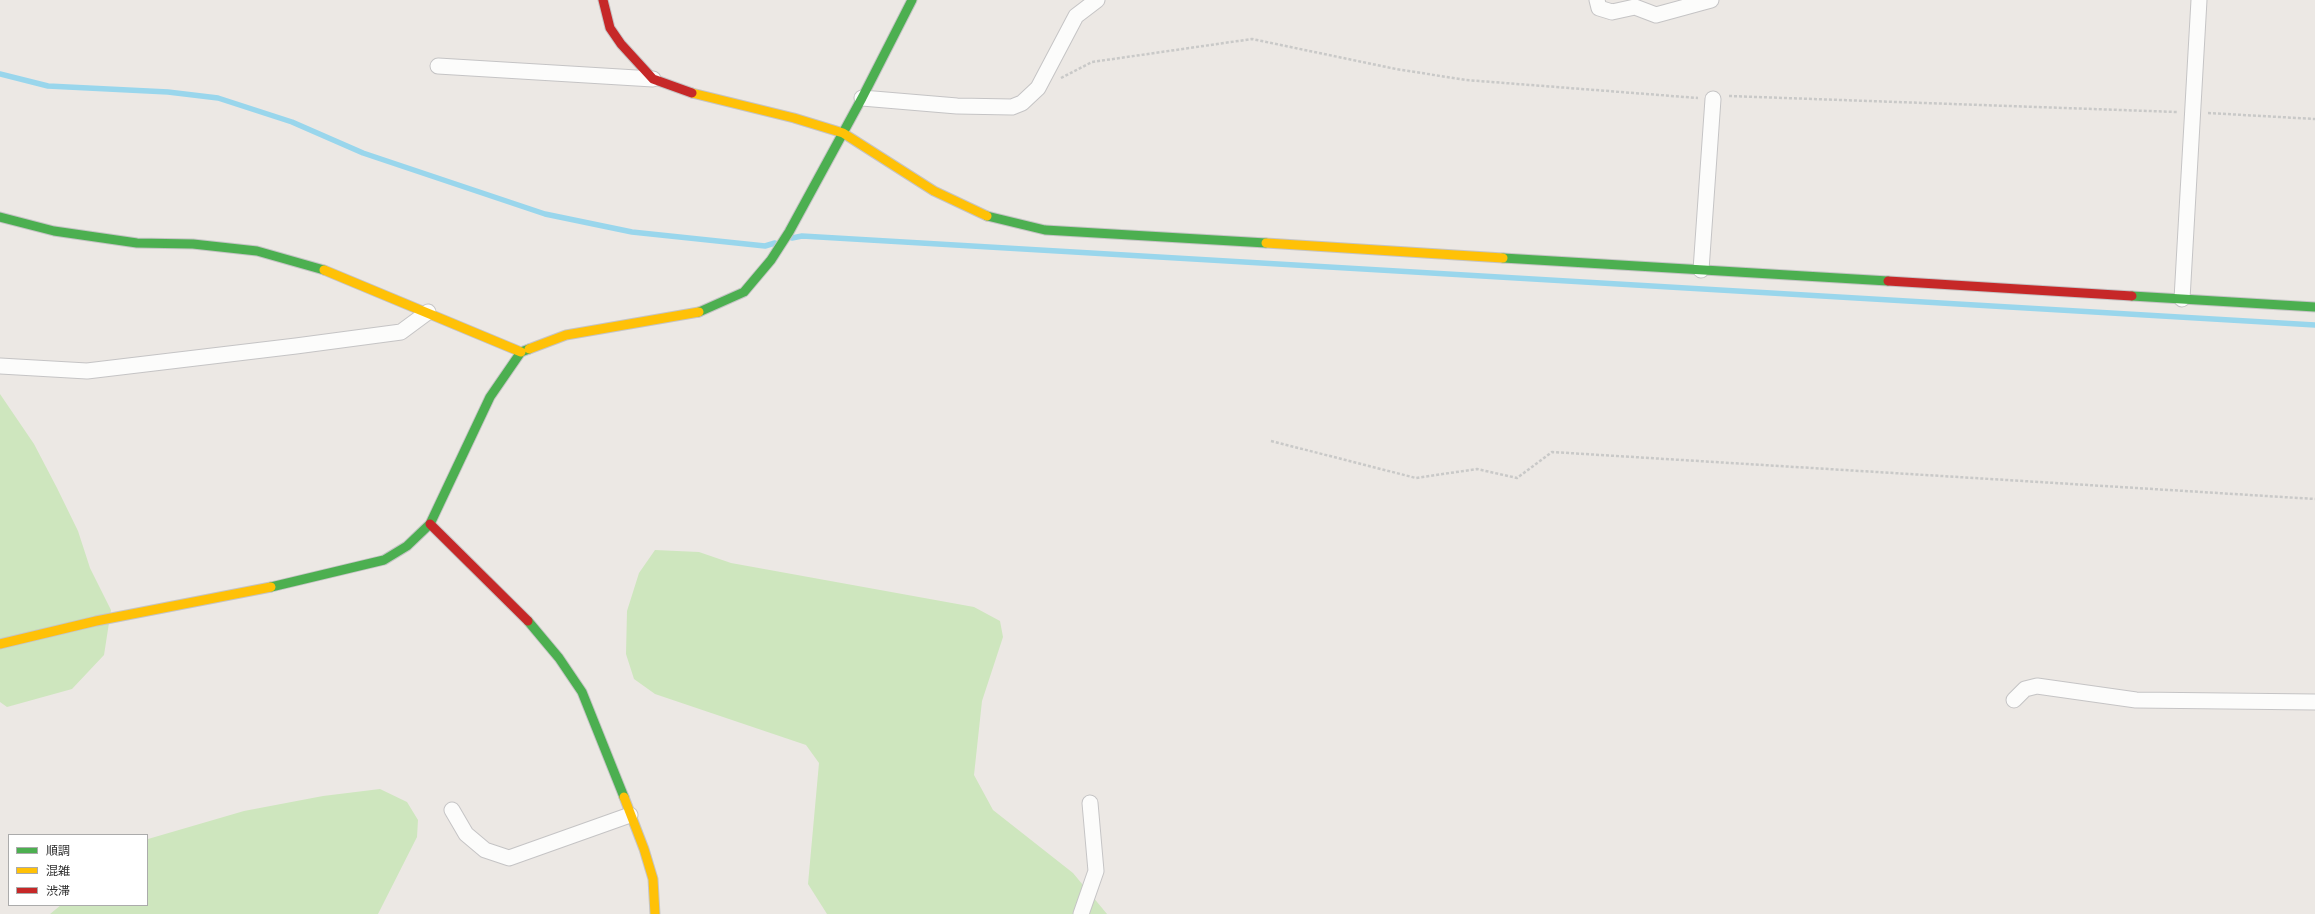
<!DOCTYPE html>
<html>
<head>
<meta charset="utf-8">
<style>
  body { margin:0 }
  #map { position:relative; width:2315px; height:914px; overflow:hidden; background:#ece8e4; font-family:"Titillium Web","Noto Sans JP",sans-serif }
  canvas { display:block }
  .legend { position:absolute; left:8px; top:834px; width:140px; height:72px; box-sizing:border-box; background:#fff; border:1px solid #ababab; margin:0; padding:5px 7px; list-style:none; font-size:12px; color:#2e2e2e }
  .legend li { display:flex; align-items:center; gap:8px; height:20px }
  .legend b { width:20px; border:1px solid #ababab }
</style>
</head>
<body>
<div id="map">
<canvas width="2315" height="914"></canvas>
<ul class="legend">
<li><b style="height:5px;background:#4caf50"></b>順調</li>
<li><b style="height:5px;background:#ffc107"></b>混雑</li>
<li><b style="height:5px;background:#c62828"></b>渋滞</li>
</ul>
</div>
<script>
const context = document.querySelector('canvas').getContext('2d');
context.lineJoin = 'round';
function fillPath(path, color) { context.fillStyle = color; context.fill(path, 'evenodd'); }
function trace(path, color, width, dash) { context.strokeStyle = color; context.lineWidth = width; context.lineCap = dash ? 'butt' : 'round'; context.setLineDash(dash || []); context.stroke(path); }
fillPath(new Path2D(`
  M0,394L34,444L57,488L78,531L90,568L111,610L104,655L72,689L7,707L0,702Z
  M655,550L699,552L731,563L974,607L1000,621L1003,637L982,701L974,775L993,810L1073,873L1107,914H827L808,884L819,763L806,745L655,694L634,679L626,654L627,611L639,573Z
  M380,789L407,802L418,820L417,837L378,914H50L61,905H147L148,839L244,811L323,796Z`), '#cee6be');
trace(new Path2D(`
  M0,74L48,86L168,92L218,98L292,122L363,153L545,214L632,232L765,246L775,243
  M792,238L802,236L2315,325`), '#99d6ec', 5.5);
const street = new Path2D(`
  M1597,0L1599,8L1612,12L1635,7L1656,15L1711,0
  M438,66L653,79
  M862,98L957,106L1012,107L1022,103L1038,88L1076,16L1097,0
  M1701,270L1713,99
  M2182,299L2199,0
  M0,366L87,371L296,346L401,332L428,312
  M2014,700L2025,689L2037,686L2136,700L2315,702
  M452,810L466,834L485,850L509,858L630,815
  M1081,914L1096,871L1090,803`);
const fast = new Path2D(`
  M987,216L1045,230L1266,243
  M0,217L54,231L137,243L193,244L257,251L324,270
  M1503,258L1888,281
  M2132,296L2315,307
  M699,312L744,292L771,260L789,232L862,98L912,0
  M271,587L384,560L407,546L430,524L490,397L521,352L529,349
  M528,621L559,658L582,692L624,797`);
const slow = new Path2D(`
  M692,93L794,118L843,133L934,191L987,216
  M1266,243L1503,258
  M324,270L521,352
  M529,349L566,335L699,312
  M0,644L96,621L271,587
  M624,797L644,849L653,879L655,914`);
const jam = new Path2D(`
  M603,0L610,28L621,44L653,79L692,93
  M1888,281L2132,296
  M430,524L528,621`);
trace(street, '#c5c4c5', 17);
trace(fast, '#c5c4c5', 11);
trace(slow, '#c5c4c5', 11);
trace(jam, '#c5c4c5', 11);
trace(new Path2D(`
  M1061,78L1092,62L1252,39L1396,69L1466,80L1698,98
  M1729,96L2177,112
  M2208,113L2315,119
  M1271,441L1416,478L1477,469L1517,478L1552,452L2315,499`), '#c9c9c8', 2.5, [3, 2]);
trace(street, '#fcfcfb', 15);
trace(fast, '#4caf50', 9);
trace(slow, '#ffc107', 9);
trace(jam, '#c62828', 9);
</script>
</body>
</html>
